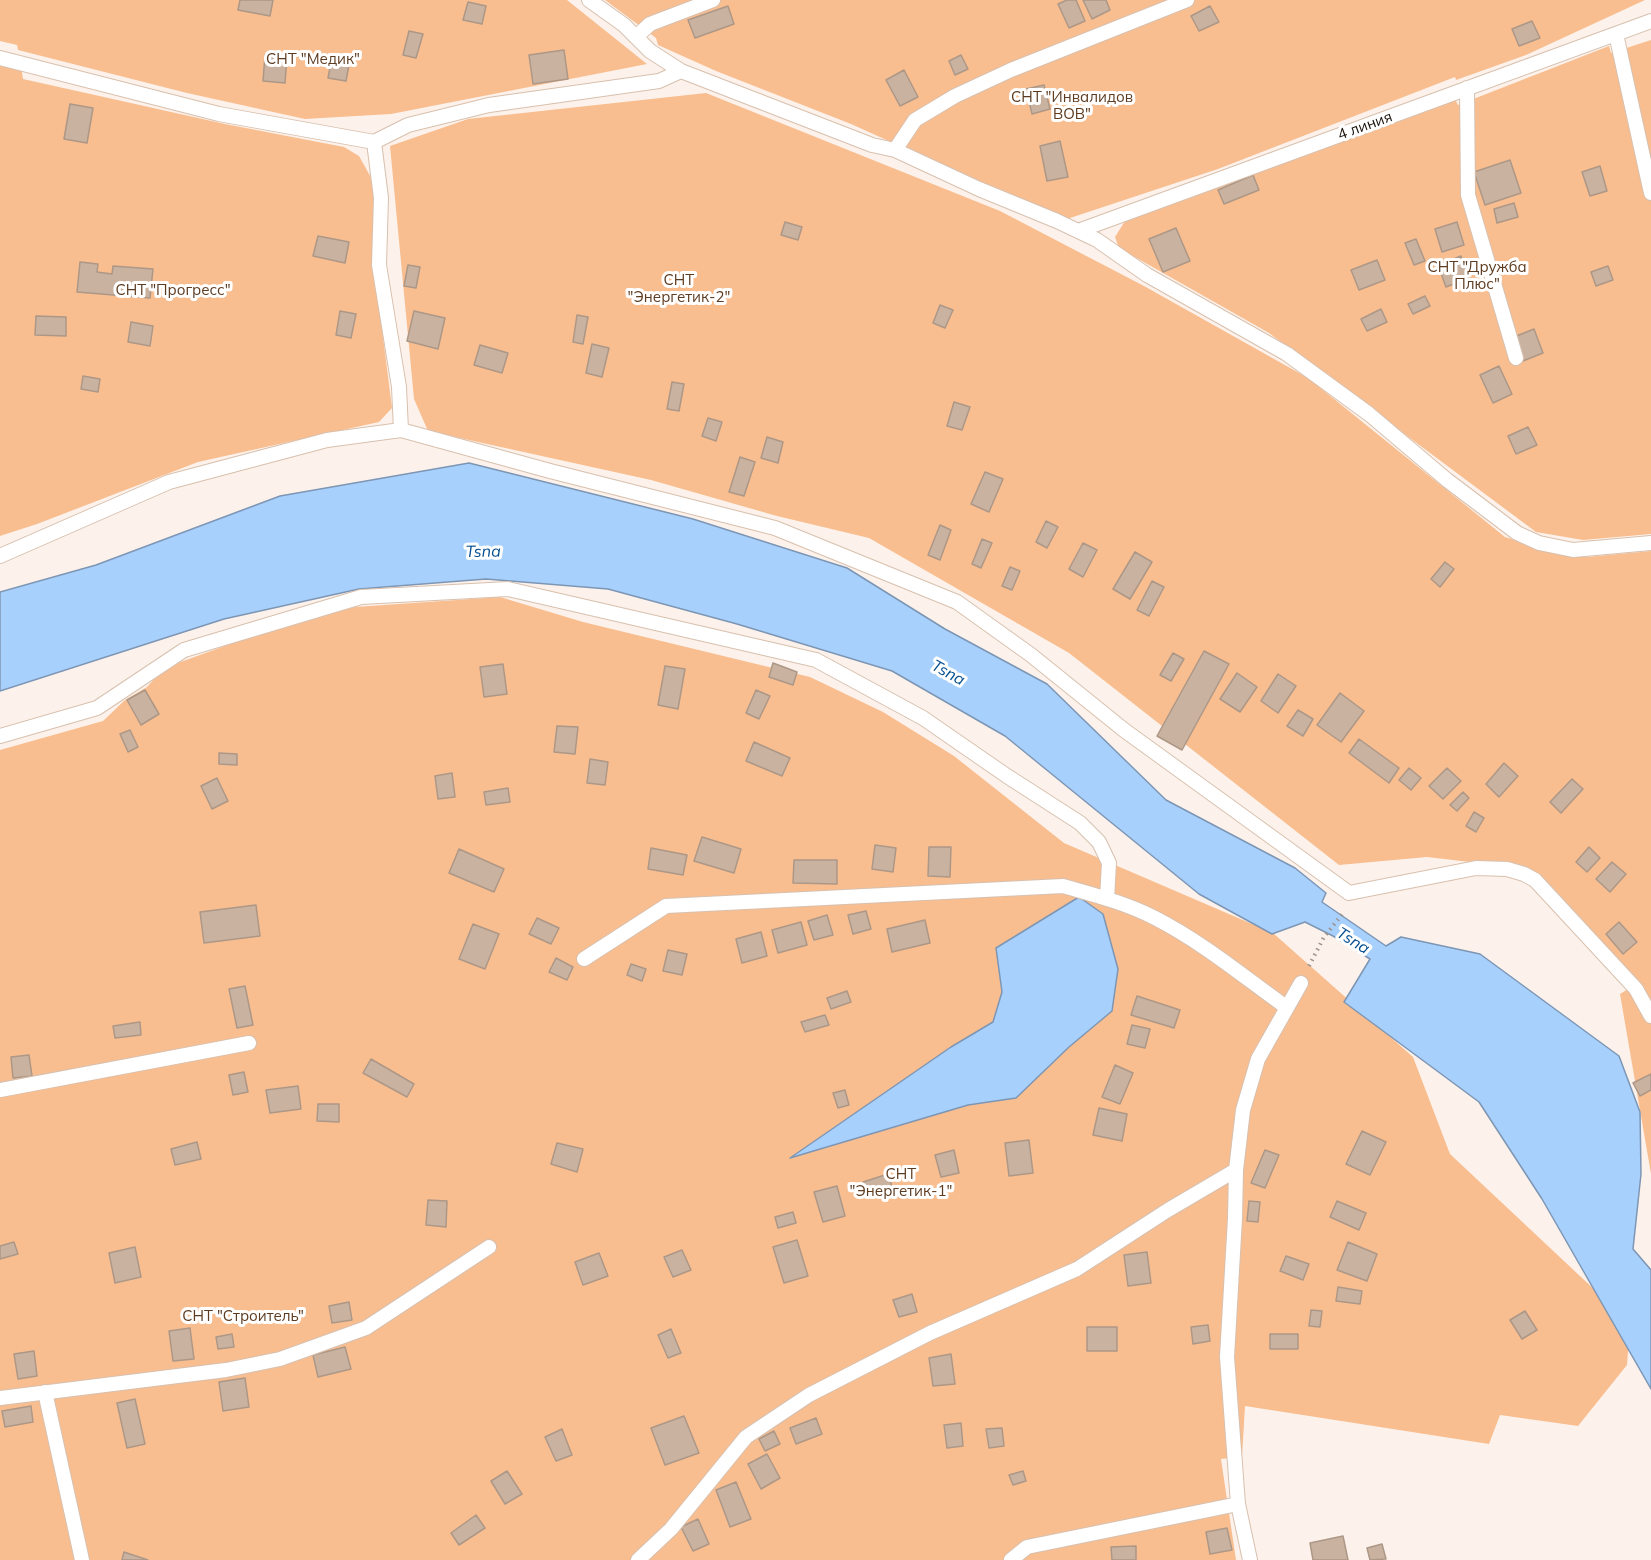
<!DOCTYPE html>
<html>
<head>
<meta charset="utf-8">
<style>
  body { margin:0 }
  canvas { display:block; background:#fcf2eb }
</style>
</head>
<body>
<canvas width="1651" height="1560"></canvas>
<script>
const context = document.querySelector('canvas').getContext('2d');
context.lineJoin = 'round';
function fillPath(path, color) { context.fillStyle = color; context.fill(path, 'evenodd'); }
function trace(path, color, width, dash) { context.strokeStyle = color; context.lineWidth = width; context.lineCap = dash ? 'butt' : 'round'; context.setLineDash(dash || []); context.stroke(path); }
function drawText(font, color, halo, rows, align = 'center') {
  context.font = font + ' Mulish,sans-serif'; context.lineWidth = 6; context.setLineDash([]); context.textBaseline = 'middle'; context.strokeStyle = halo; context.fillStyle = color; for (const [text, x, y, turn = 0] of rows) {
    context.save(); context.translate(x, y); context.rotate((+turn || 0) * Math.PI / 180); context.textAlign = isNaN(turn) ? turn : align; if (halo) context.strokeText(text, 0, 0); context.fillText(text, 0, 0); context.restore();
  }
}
fillPath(new Path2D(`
  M0,0H567L647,64L391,114L305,119L187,93L18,50L17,45L0,41Z
  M605,0H1645L1526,55L1456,80L1455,77L1218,169L1064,220L851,124L716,71L658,45L656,38Z
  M1651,40V534L1583,540L1536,532L1269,333L1119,248L1115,237L1125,221L1440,98L1455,99L1458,105L1609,46L1611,53Z
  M0,62L21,66L23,79L225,124L344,147L359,156L373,181L375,274L392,408L379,422L198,462L37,524L0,536Z
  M706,93L1000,211L1144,286L1308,378L1505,537L1557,553L1587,557L1651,551V1174L1620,994L1633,986L1606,949L1531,869L1427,857L1339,865L1069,653L869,538L777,516L651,480L428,431L414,399L390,146L468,119Z
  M500,597L583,622L810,677L883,712L954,756L1064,843L1273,933L1413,1057L1450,1154L1630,1323L1627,1365L1578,1426L1500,1415L1489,1444L1245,1406L1242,1457L1221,1459L1236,1560H0V750L103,721L125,700L147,687L164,668L258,634L355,607Z`), '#f9be90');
const water = new Path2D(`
  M469,463L693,519L847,568L945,629L1047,684L1166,800L1295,868L1326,893L1322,902L1386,946L1401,937L1480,954L1619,1056L1640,1112L1641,1174L1633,1249L1651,1270V1389L1542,1199L1479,1102L1344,1002L1370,959L1333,936L1305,922L1272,934L1199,894L1005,736L892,671L737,624L608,589L486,579L359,589L224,619L0,691V592L96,565L280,496Z
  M1079,897L1103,914L1118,969L1112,1011L1069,1047L1016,1098L968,1105L790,1158L951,1047L993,1022L1002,992L996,948Z`);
fillPath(water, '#a8d0fd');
trace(water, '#7d96b4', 1.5);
const building = new Path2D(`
  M240,0H273L270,16L238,10Z
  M1067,0H1076L1085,21L1069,28L1058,4Z
  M1083,0H1106L1110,10L1092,19Z
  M468,2L486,6L482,24L463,20Z
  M728,6L734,24L695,38L688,20Z
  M1210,6L1219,22L1199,31L1191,16Z
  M1532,21L1540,38L1519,46L1512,29Z
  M409,31L423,34L416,58L403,55Z
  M564,50L568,79L533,84L529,55Z
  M265,55L287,57L285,83L263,81Z
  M961,55L968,69L955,75L949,61Z
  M331,62L349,65L346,81L328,78Z
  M904,70L918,97L900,106L886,80Z
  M1044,85L1050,109L1032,114L1026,89Z
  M70,104L93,108L87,143L64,139Z
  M1060,141L1068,177L1047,181L1040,146Z
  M1510,160L1521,193L1485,205L1474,172Z
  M1600,166L1607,191L1590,196L1582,172Z
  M1253,175L1259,190L1224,204L1218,190Z
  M1514,203L1518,217L1497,223L1494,209Z
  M785,222L802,227L798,240L781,235Z
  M1457,222L1464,245L1442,252L1435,229Z
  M1176,228L1190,261L1163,272L1149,239Z
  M318,236L349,242L345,263L313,256Z
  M1416,239L1425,261L1414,265L1405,243Z
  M1461,256L1469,278L1446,287L1438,265Z
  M1377,260L1385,280L1359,290L1351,270Z
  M80,262L98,264L97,272L112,274L113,266L153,269L150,298L77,292Z
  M408,265L420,267L416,288L404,286Z
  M1608,266L1613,280L1596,286L1591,272Z
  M1425,296L1430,306L1413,314L1408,304Z
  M940,305L953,310L945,328L933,323Z
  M1381,309L1387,322L1367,331L1361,319Z
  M340,311L356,314L351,338L336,335Z
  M414,311L445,318L438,349L407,341Z
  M577,315L588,317L583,344L573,342Z
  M36,316L66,317V336L35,335Z
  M131,322L153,326L150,346L128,342Z
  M1534,329L1543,353L1523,361L1514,337Z
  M592,344L609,348L602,377L586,373Z
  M480,345L508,353L502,373L474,365Z
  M1499,366L1512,394L1493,403L1480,375Z
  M83,376L100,379L98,392L81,389Z
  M672,382L684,384L679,411L667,409Z
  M954,402L970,407L962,430L947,426Z
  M708,418L722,422L716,441L702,436Z
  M1528,427L1537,445L1516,454L1508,436Z
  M767,437L783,442L778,463L761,458Z
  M740,457L755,462L744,496L729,492Z
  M985,472L1003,479L989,512L971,504Z
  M1046,521L1058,527L1047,548L1036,542Z
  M940,525L951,530L940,560L928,555Z
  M982,539L992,543L981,568L972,564Z
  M1083,543L1097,550L1083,577L1069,569Z
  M1135,552L1152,562L1130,599L1113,589Z
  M1445,562L1454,569L1440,587L1431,579Z
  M1010,567L1020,571L1012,590L1002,586Z
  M1152,581L1164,587L1149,616L1137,610Z
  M1204,651L1229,664L1182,750L1157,736Z
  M1173,653L1184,659L1171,681L1160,675Z
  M773,663L797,672L793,685L769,677Z
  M503,664L507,694L484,697L480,667Z
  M665,666L685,669L678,709L658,705Z
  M1237,673L1257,687L1240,712L1220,699Z
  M1278,674L1296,686L1278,713L1261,701Z
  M145,690L159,714L141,725L127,700Z
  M756,690L770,696L759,719L746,713Z
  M1340,693L1364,711L1341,742L1317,725Z
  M1298,710L1313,719L1303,736L1287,726Z
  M557,726L578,727L575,754L554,752Z
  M130,730L138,747L128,752L120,734Z
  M1359,739L1399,768L1389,783L1349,753Z
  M754,742L790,758L782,776L746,761Z
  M219,753L237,754V765L219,764Z
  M590,759L608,762L605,785L587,783Z
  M1504,763L1518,776L1499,797L1486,784Z
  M1409,768L1421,778L1411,790L1399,780Z
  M1447,768L1461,781L1443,799L1429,786Z
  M452,773L455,797L438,799L435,776Z
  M217,778L228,801L212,809L201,786Z
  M1572,779L1583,789L1561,813L1550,802Z
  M508,788L510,802L486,805L484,792Z
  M1463,792L1469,798L1457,811L1450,805Z
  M1474,812L1484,818L1476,832L1466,826Z
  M702,837L741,849L734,873L694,861Z
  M875,845L896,848L893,872L872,869Z
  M929,847H951L950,877L928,876Z
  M1589,847L1600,858L1587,872L1576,862Z
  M651,848L687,855L683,875L648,869Z
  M459,849L504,869L494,892L449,873Z
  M794,860H837V884L793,883Z
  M1612,862L1626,874L1610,892L1596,879Z
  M256,905L260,936L204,943L200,912Z
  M866,911L871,929L853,934L848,915Z
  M827,915L833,935L814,940L808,921Z
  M537,918L559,928L551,944L529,934Z
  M925,920L930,943L892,952L887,929Z
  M801,922L807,945L778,953L772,930Z
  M1619,922L1637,942L1623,954L1606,934Z
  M473,924L499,934L485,969L459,959Z
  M761,932L767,956L742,963L736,939Z
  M668,950L687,954L682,975L663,971Z
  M556,958L573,967L567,980L549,972Z
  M631,964L646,969L642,981L627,975Z
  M245,986L253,1025L237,1028L229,989Z
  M847,991L851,1002L831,1009L827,998Z
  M1137,996L1180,1010L1174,1028L1131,1015Z
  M825,1015L829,1025L805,1032L801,1022Z
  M140,1022L141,1035L115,1038L113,1026Z
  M1132,1025L1150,1029L1145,1048L1127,1044Z
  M29,1055L32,1076L13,1078L11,1057Z
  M371,1059L414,1084L407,1097L363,1073Z
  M1115,1065L1133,1073L1120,1104L1102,1097Z
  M244,1072L248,1092L233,1095L229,1075Z
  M1651,1074V1090L1640,1096L1633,1083Z
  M298,1086L301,1109L270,1113L266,1090Z
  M845,1090L849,1105L838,1108L833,1093Z
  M318,1104H339V1122L317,1121Z
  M1099,1108L1127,1114L1122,1141L1093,1135Z
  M1362,1131L1386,1142L1370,1175L1346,1164Z
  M1029,1140L1033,1173L1009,1176L1005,1143Z
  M197,1142L201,1159L175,1165L171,1149Z
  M557,1143L583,1149L577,1172L551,1164Z
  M954,1150L959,1173L941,1177L935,1155Z
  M1265,1150L1279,1155L1265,1188L1251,1183Z
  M888,1174L893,1190L867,1198L863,1182Z
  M837,1186L845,1216L823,1222L814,1192Z
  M428,1200L447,1201L446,1227L426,1225Z
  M1249,1201L1260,1202L1258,1222L1247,1221Z
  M1337,1201L1366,1213L1359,1230L1330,1217Z
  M793,1212L796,1223L778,1228L775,1217Z
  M797,1240L808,1276L784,1283L773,1247Z
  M14,1242L18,1254L0,1259V1246Z
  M1348,1242L1377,1254L1367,1281L1337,1270Z
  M135,1247L141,1277L115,1283L109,1253Z
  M682,1250L691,1270L673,1277L664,1257Z
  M1147,1252L1151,1283L1128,1286L1124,1255Z
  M599,1253L608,1276L583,1285L575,1262Z
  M1286,1256L1309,1264L1303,1280L1280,1271Z
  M1338,1287L1362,1291L1360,1304L1336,1301Z
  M912,1294L917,1312L899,1317L893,1300Z
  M349,1302L352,1320L332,1323L329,1306Z
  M1311,1310L1322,1311L1320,1327L1309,1326Z
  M1525,1311L1537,1330L1522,1339L1510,1320Z
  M1208,1325L1210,1341L1193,1344L1191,1327Z
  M1087,1327H1117V1351H1087Z
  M190,1328L194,1359L173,1361L169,1331Z
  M671,1329L681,1353L668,1358L658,1335Z
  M232,1334L234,1347L218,1349L216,1337Z
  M1270,1334H1298V1349H1270Z
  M345,1347L351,1369L318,1377L313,1355Z
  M34,1351L37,1376L18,1379L14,1354Z
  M951,1354L955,1384L933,1386L929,1358Z
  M245,1378L249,1407L223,1411L219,1382Z
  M135,1399L145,1444L127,1448L117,1403Z
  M31,1406L33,1422L5,1427L2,1411Z
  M684,1416L699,1453L665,1465L651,1428Z
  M816,1418L822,1434L796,1444L790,1428Z
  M961,1423L963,1446L947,1448L944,1425Z
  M1002,1428L1004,1446L989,1448L986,1429Z
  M562,1429L572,1455L556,1461L545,1437Z
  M774,1431L780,1444L765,1451L759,1439Z
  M767,1454L780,1478L761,1489L748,1464Z
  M507,1471L522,1494L505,1504L491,1481Z
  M1023,1471L1026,1481L1013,1485L1009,1475Z
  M736,1482L751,1519L730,1527L716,1490Z
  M476,1515L485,1528L459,1545L451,1533Z
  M698,1519L709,1544L693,1551L681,1527Z
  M1227,1528L1232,1550L1210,1554L1206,1532Z
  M1343,1536L1348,1560H1313L1310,1543Z
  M1382,1544L1386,1559L1370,1560L1367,1548Z
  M1136,1546V1560H1112L1111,1547Z
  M124,1552L148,1560H122Z`);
fillPath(building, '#c9b2a0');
trace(building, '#ad9786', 1.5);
const lane = new Path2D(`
  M589,0L624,25L650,51L681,71L872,145L895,150L979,189L1057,221L1097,240L1147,275L1287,354L1369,414L1447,480L1517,533L1539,543L1573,550L1651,543
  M1616,34L1651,193
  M636,37L650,24L713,0
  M0,58L219,114L374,142L408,125L489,105L659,81L681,71
  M1467,88L1468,195L1516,358
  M374,142L381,198L379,265L399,387L401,430
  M895,150L915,120L955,96L1011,70L1187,0
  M1078,231L1651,21
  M0,556L169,482L327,440L401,430L550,471L775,528L957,602L1031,655L1124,730L1349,893L1476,868L1507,869L1524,874L1535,880L1636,989L1651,1016
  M0,736L97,708L184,650L361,597L508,589L816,660L923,718L1007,776L1080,823L1099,842L1109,863L1107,899
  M584,959L666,906L1063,886C1094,895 1126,903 1155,918C1202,942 1244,977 1286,1007
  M0,1090L249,1043
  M45,1392L82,1560
  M0,1398L226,1370L280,1359L366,1328L489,1247
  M638,1560L671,1529L746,1437L809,1395L930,1333L1077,1269L1168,1210L1236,1170
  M1011,1560L1027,1547L1238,1504
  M1250,1560L1238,1504L1227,1357L1235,1218L1236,1170L1243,1110L1258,1059L1301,983`);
trace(lane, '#d8c0ae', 16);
trace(new Path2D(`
  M1309,966L1324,937L1344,912`), '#9d948d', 4, [1.5, 4.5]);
trace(lane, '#fff', 14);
drawText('15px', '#5d3b20', '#fff', [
  ["СНТ \"Медик\"",313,59],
  ["СНТ \"Инвалидов",1072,97],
  ["ВОВ\"",1072,114],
  ["СНТ \"Дружба",1477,267],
  ["Плюс\"",1477,284],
  ["СНТ",679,280],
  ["\"Энергетик-2\"",679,297],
  ["СНТ \"Прогресс\"",173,290],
  ["СНТ",901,1174],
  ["\"Энергетик-1\"",901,1191],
  ["СНТ \"Строитель\"",243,1316]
]);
drawText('15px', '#18100a', '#fff', [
  ["4 линия",1365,126,-20]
]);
drawText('italic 16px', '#024d8f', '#fff', [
  ["Tsna",483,552,-1],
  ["Tsna",948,673,29],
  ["Tsna",1353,941,32]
]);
</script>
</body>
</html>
